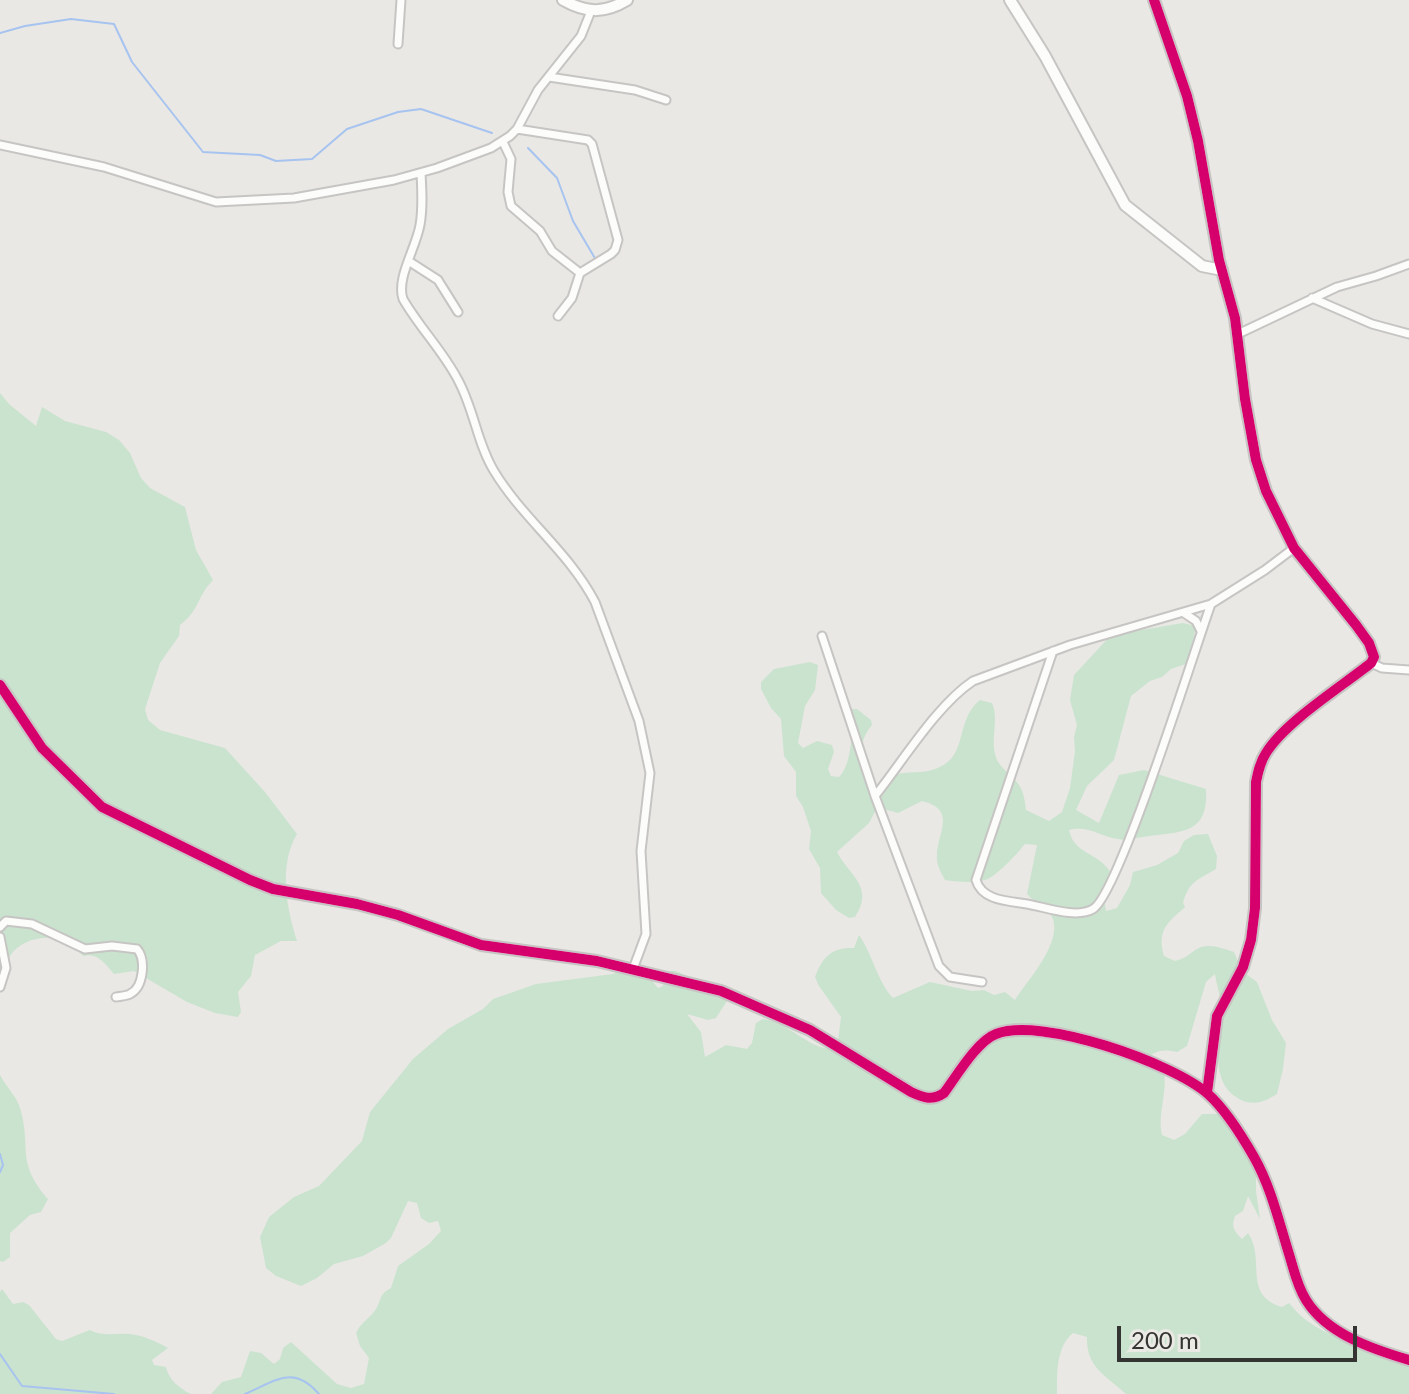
<!DOCTYPE html>
<html>
<head>
<meta charset="utf-8">
<style>
  body { margin:0 }
  #map { position:relative; width:1409px; height:1394px; overflow:hidden; background:#e9e8e5; font-family:Lato,sans-serif }
  canvas { display:block }
  .scale { position:absolute; left:1117px; top:1326px; width:240px; height:36px; box-sizing:border-box; border:4px solid #343432; border-top:0; padding-left:10px; font-size:24px; line-height:28px; white-space:nowrap; color:#343432; -webkit-text-stroke:6px #eae9e4; paint-order:stroke }
</style>
</head>
<body>
<div id="map">
<canvas width="1409" height="1394"></canvas>
<div class="scale">200 m</div>
</div>
<script>
const context = document.querySelector('canvas').getContext('2d');
context.lineJoin = 'round';
function fillPath(path, color) { context.fillStyle = color; context.fill(path, 'evenodd'); }
function trace(path, color, width, dash) { context.strokeStyle = color; context.lineWidth = width; context.lineCap = dash ? 'butt' : 'round'; context.setLineDash(dash || []); context.stroke(path); }
fillPath(new Path2D(`
  M0,393L9,404L36,426L42,407L65,421L106,432L119,440L130,453L141,478L150,488L185,507L196,550L213,580C197,596 200,610 180,625L179,636L160,663L145,709L148,720L160,730L225,748L265,792L297,834C278,866 287,909 297,941H281L255,955L251,976L238,992L241,1012L238,1017L215,1013L187,1002L134,971L114,974C105,964 98,952 83,956C78,951 74,945 68,942C49,933 21,938 10,956C4,965 3,977 0,987Z
  M1183,623L1196,626L1191,652L1186,664L1171,669L1162,677L1150,681L1131,696L1114,760L1087,786L1076,810L1099,823L1119,775L1144,770L1206,789C1209,837 1178,831 1143,837C1133,838 1127,841 1118,839C1099,836 1088,825 1069,830C1074,855 1099,852 1111,873L1104,898L1106,911L1117,908L1130,885L1133,872L1157,865L1178,853L1184,841L1194,835L1208,834L1217,856L1216,869C1198,880 1189,881 1183,903L1185,907C1167,923 1157,930 1164,956L1175,961C1190,957 1190,952 1199,948C1210,943 1224,949 1234,952L1242,971L1257,982L1272,1020L1286,1043L1283,1069L1277,1094C1262,1103 1251,1107 1236,1097C1206,1077 1223,1027 1220,999C1219,991 1216,982 1215,974L1206,982L1187,1046L1177,1052C1163,1049 1155,1050 1145,1061L1163,1067C1169,1091 1157,1112 1162,1135L1174,1140L1185,1134L1202,1114H1221L1256,1164V1191L1260,1219L1248,1196L1243,1211L1235,1216C1231,1227 1234,1231 1242,1239L1248,1233C1266,1259 1242,1295 1282,1307L1289,1303C1317,1340 1367,1345 1409,1356V1394H1126C1105,1375 1086,1367 1087,1337L1073,1333C1056,1347 1057,1373 1057,1394H211L222,1382L241,1377L250,1351L261,1353L274,1364L280,1359L283,1348L291,1342L337,1384L351,1388L364,1384L369,1358L360,1346L356,1333C361,1323 366,1321 373,1313C383,1302 376,1296 391,1288L398,1266L429,1244L441,1231L438,1221L429,1223L421,1218L417,1203L408,1201L391,1238L386,1243L363,1256L334,1264L317,1278L301,1286L276,1276L266,1268L260,1237L269,1217L294,1197L319,1186L362,1141L370,1112L413,1059L448,1029L483,1009L493,999L536,984L613,974L637,962C646,966 650,980 658,988L663,986V974C668,972 670,970 675,971C682,972 719,993 729,998L716,1018L708,1020L687,1014L701,1032L705,1057L726,1045L747,1049L752,1043L756,1023L763,1019C792,1023 808,1051 837,1049L841,1017L819,986L815,977C823,956 832,947 854,948L859,935C873,955 877,981 893,998L930,982L972,991L984,990L994,995L1005,992L1015,1000C1029,978 1071,934 1047,910C1040,903 1034,902 1027,894L1037,845L1025,844C1018,853 995,878 985,880C975,883 956,882 945,880C941,872 936,865 937,855C938,831 957,810 922,801L898,813L884,809L879,804L869,823L837,852C849,875 875,887 855,917L849,918L836,910L821,893L820,868L809,849L811,831L803,807L796,796V772L784,756L781,719L771,708L761,689V682L774,669L810,662L818,665L815,690L805,706L798,743L803,748L817,741L832,745L834,752L828,769L831,776L839,777C853,763 852,728 852,709H857L871,720L872,725C854,746 860,774 874,795C893,759 918,782 945,764C966,751 957,718 980,700L992,703C999,719 991,737 995,754C998,768 1012,774 1019,785C1024,792 1025,802 1026,810L1049,821L1062,812L1070,788L1075,751L1074,737L1077,725L1070,700L1074,675L1111,635Z
  M0,1075C6,1087 16,1095 20,1108C32,1148 15,1161 48,1199L41,1212L30,1215L10,1233V1257L3,1262L0,1261Z
  M2,1289L13,1304L23,1302L29,1305L56,1339L62,1341L90,1330C104,1337 115,1333 130,1334C142,1335 158,1342 168,1348L152,1360L154,1365L166,1367C169,1380 179,1388 191,1394H0V1292Z`), '#cae3ce');
trace(new Path2D(`
  M0,33L25,26L71,19L114,24L132,62L203,152L260,155L276,161L312,159L347,129L398,112L421,109L492,133
  M528,148L557,178L573,221L596,260
  M0,1154L3,1165L0,1172
  M0,1354L22,1386L114,1394
  M245,1394C276,1381 293,1364 319,1394`), '#a7c3ef', 2);
const street = new Path2D(`
  M398,44L401,0
  M549,77L635,90L666,100
  M517,129L588,140L592,144L618,240L615,250L611,254L580,273L572,298L558,316
  M503,142L511,159L508,192L511,206L540,231L552,251L580,273
  M0,145L104,167L216,202L294,198L394,180L437,168L491,148L510,136L517,129L538,90L581,36L591,11
  M421,173C422,191 423,208 420,225C416,248 396,278 403,299C419,327 443,351 458,380C474,409 477,443 494,471C523,519 569,552 595,602L639,721L650,773L641,851L646,934L633,969
  M410,262L438,280L458,312
  M1312,298L1372,324L1409,334
  M1238,334L1337,287L1376,276L1409,264
  M1184,613L1196,621L1201,631
  M822,636L875,796L939,966L950,977L982,982
  M1053,651L976,880C982,901 1009,901 1027,904C1045,907 1076,919 1093,909C1119,894 1195,648 1211,604
  M1371,663L1382,668L1409,670
  M875,796C903,761 937,705 973,681L1070,645L1211,604L1265,570L1294,548
  M0,927L6,921L32,924L85,949L112,946L137,949C146,959 144,987 130,994C127,996 120,996 116,997
  M0,937L6,968L0,987`);
const secondary = new Path2D(`
  M563,0C586,13 604,14 627,0
  M1010,0L1045,56L1125,205L1202,266L1222,270
  M1154,0L1187,96L1198,141L1219,260L1235,318L1245,399L1256,460L1266,491L1294,548L1356,625L1369,643L1374,657L1371,663C1341,687 1285,722 1266,753C1260,762 1258,772 1256,782L1255,908L1251,940L1243,967L1217,1016L1207,1093
  M0,685L42,748L102,807L250,880L273,889L357,904L398,915L481,945L597,961L721,991L810,1030L911,1092C924,1098 932,1101 944,1093C956,1077 977,1041 996,1034C1040,1016 1173,1063 1208,1094C1226,1110 1242,1136 1254,1157C1271,1187 1279,1222 1289,1254C1294,1270 1297,1286 1306,1300C1327,1334 1372,1349 1409,1360`);
trace(street, '#c6c5c3', 11);
trace(secondary, '#c6c5c3', 14);
trace(street, '#fcfcfb', 7);
trace(secondary, '#fcfcfb', 10);
trace(new Path2D(`
  M1154,0L1187,96L1198,141L1219,260L1235,318L1245,399L1256,460L1266,491L1294,548L1356,625L1369,643L1374,657L1371,663C1341,687 1285,722 1266,753C1260,762 1258,772 1256,782L1255,908L1251,940L1243,967L1217,1016L1207,1093
  M0,685L42,748L102,807L250,880L273,889L357,904L398,915L481,945L597,961L721,991L810,1030L911,1092C924,1098 932,1101 944,1093C956,1077 977,1041 996,1034C1040,1016 1173,1063 1208,1094C1226,1110 1242,1136 1254,1157C1271,1187 1279,1222 1289,1254C1294,1270 1297,1286 1306,1300C1327,1334 1372,1349 1409,1360`), '#d6006c', 10);
</script>
</body>
</html>
